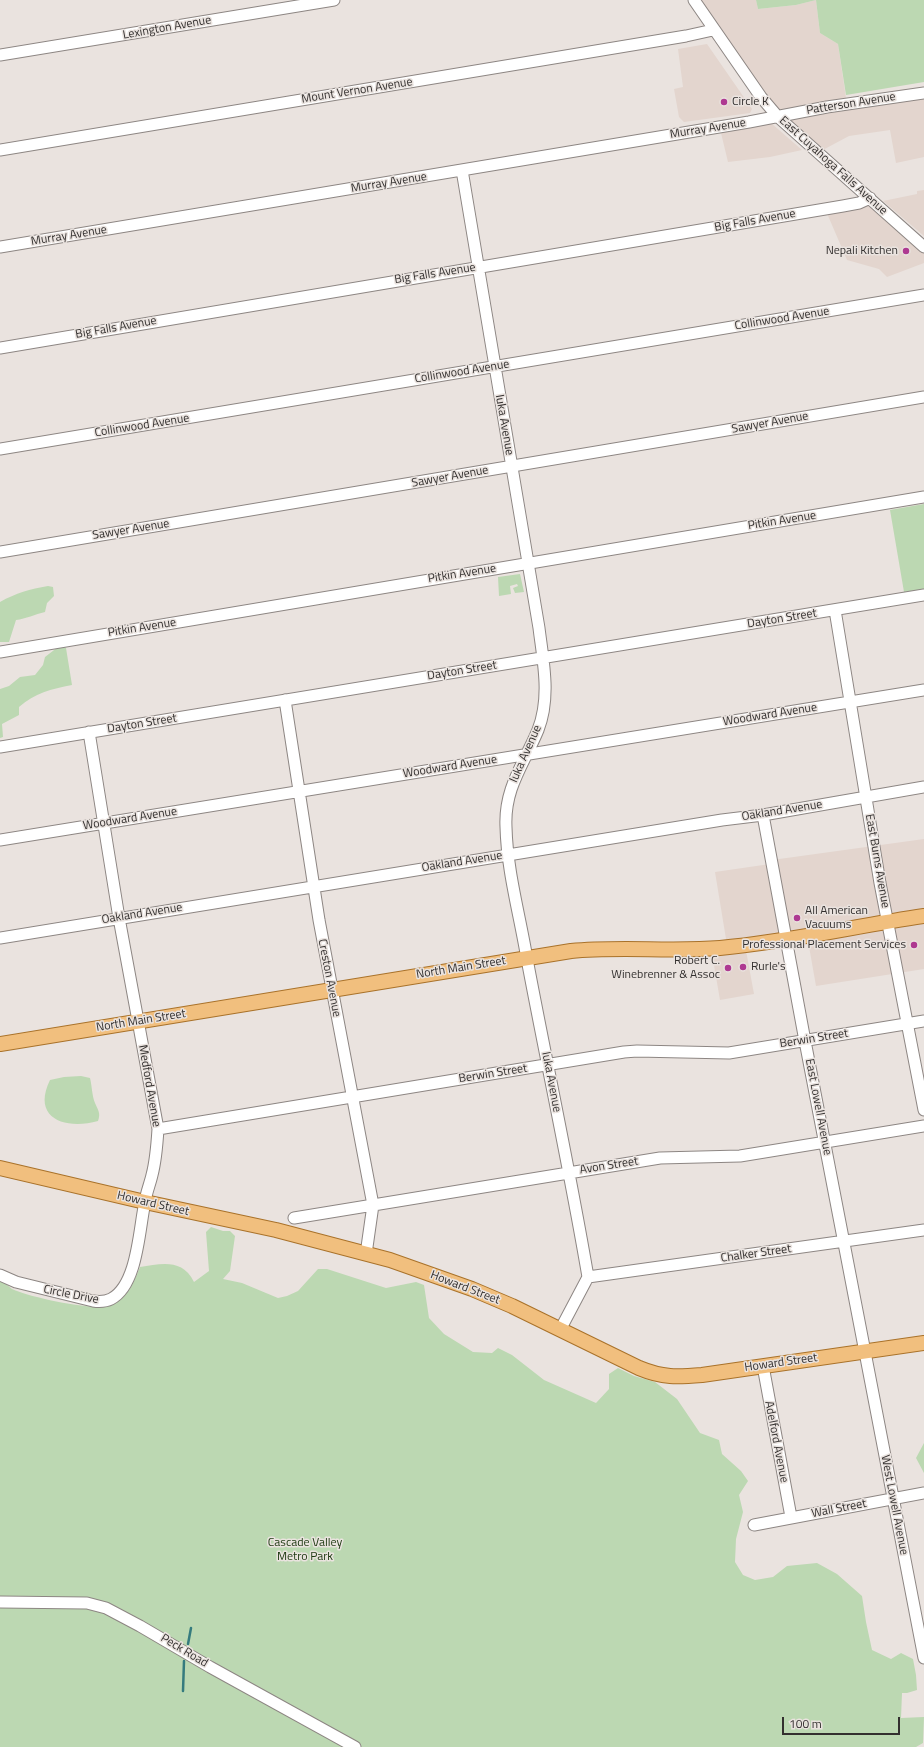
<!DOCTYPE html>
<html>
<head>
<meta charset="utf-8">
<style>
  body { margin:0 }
  #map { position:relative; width:924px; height:1747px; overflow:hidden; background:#eae3df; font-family:"Titillium Web",sans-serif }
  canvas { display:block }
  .scale { position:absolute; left:782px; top:1717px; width:118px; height:18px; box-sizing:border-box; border:2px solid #33302f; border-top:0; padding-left:5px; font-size:12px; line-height:14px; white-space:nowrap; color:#33302f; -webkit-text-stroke:3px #eae3df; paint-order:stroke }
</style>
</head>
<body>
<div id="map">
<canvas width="924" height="1747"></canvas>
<div class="scale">100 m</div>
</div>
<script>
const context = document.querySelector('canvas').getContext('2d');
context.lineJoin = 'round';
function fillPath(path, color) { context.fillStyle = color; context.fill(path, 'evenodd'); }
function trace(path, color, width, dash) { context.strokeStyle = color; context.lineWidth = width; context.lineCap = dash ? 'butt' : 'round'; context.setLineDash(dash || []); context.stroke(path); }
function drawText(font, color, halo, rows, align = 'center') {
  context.font = font + ' "Titillium Web",sans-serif'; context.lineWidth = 3; context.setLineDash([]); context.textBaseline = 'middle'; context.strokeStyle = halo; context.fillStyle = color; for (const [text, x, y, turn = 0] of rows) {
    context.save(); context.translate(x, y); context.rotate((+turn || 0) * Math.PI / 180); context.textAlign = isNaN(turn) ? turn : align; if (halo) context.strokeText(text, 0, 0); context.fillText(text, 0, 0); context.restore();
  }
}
fillPath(new Path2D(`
  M693,0H756L758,9L796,5L816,0L820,33L838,44L847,105L778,117Z
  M707,44L752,109L750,113L684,122L679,117L674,89L683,87L678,49Z
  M924,94V157L896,163L890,130L849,136L819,152L781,118Z
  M771,123L802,150L770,157L728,162L721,133Z
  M924,190V236L883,201L917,194V191Z
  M869,201L924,249V263L887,277L879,269L847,260L826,211Z
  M924,839V969L816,986L807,935L786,939L772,860Z
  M770,864L784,937L727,945L715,872Z
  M745,945L754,994L720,1000L711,948Z`), '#e3d5ce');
fillPath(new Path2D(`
  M756,0H924V82L846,95L838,44L820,33L816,0L796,5L758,9Z
  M924,504V589L904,592L890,510Z
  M520,574L524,592L515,593L513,588L518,586L517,584L510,586L511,594L499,596L498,577Z
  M48,586L53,587L54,596L47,603L45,612C35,614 26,619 16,620L9,642H0V602C16,593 30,589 48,586Z
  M63,646L66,648L72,685C51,689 35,693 19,707V715L2,724L3,737L0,738V689L9,686L20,677L35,675L43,665L45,657L58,647Z
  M81,1076L90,1078C92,1086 92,1096 95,1103C98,1110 101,1113 98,1121C66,1130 31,1119 50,1080L64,1077Z
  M211,1227L223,1231H230L235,1236L230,1271L223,1279L242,1283L278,1298L287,1296L298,1291L318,1269H327L386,1288L416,1282L424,1285L429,1318L444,1334L473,1352L492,1353L498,1348L512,1355L544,1380L596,1403L609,1389V1374L618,1368L634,1376L655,1382L677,1399L700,1433L719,1440L722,1454L741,1471L748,1481L739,1495L743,1512L736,1539L735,1562L743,1575L755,1580L773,1577L787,1566L817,1563L837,1574L862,1596L866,1622L872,1650L891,1659L901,1653L913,1659L916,1675L917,1690L907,1693H902L901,1718L924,1717L923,1743L916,1747H0V1279C4,1282 8,1286 12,1289C29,1297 98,1313 114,1304C129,1296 134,1281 140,1267C161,1264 182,1258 194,1282L209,1271L206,1232Z
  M924,1443V1473L916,1458Z`), '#bcd8b2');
trace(new Path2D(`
  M188,1644L191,1628
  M183,1691L184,1661`), '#357b7e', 2.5);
const minor = new Path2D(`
  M694,0L761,97L778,117L924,247
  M0,55L334,0
  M0,150L686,36L713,30
  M462,170L539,628C543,661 551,697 538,730C524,764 504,788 506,827C507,871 520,916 527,959C547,1065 570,1171 588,1277L560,1330
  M0,247L749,122L827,107L924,93
  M0,348L843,206L859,203L870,198
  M0,449L924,295
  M0,552L924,397
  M835,610L880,883L924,1110
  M0,652L924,497
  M285,700L319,920L373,1205L366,1254
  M0,747L924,595
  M763,815L805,1041L924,1658
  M0,840L924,690
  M0,938L722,820L763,815L924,787
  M158,1129L624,1052L637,1051L729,1053L924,1021
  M294,1218L660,1158L740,1156L924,1126
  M0,1275L16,1282L93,1301C100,1302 105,1302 111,1299C138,1285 139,1228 145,1202C146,1193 150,1184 152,1175C156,1160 157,1145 158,1129L119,918L89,732
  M588,1277L924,1230
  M763,1366L791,1517
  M754,1525L924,1493
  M0,1602L87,1603L106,1608L140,1626L210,1667L355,1747`);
const major = new Path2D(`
  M0,1044L571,951C620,946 670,952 720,948C788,942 856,926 924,916
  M0,1168L145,1202L276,1230L390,1260L472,1289L512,1306L639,1368C663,1378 677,1377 702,1375L924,1343`);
trace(minor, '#8d8683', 13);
trace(major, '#a9722a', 16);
trace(minor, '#fff', 11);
trace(major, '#f1bf7e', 14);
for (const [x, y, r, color] of [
  [724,102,4,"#ae3991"],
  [906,251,4,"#ae3991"],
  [797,918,4,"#ae3991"],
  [914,945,4,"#ae3991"],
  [743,967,4,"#ae3991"],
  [728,968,4,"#ae3991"]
]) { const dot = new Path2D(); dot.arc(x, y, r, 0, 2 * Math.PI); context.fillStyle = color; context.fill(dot); trace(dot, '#eae3df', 1.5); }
drawText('12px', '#33302f', '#eae3df', [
  ["Lexington Avenue",167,28,-10],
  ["Mount Vernon Avenue",357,91,-9],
  ["Patterson Avenue",851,104,-9],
  ["Murray Avenue",708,129,-9],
  ["East Cuyahoga Falls Avenue",833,166,42],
  ["Murray Avenue",389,183,-9],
  ["Big Falls Avenue",755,221,-10],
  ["Murray Avenue",69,236,-9],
  ["Big Falls Avenue",435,274,-9],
  ["Collinwood Avenue",782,319,-9],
  ["Big Falls Avenue",116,328,-10],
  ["Collinwood Avenue",462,372,-9],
  ["Sawyer Avenue",770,423,-10],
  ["Iuka Avenue",504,425,80],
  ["Collinwood Avenue",142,426,-9],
  ["Sawyer Avenue",450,477,-10],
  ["Pitkin Avenue",782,521,-9],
  ["Sawyer Avenue",131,530,-9],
  ["Pitkin Avenue",462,574,-9],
  ["Dayton Street",782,619,-9],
  ["Pitkin Avenue",142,628,-9],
  ["Dayton Street",462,671,-9],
  ["Woodward Avenue",770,715,-9],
  ["Dayton Street",142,724,-9],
  ["Iuka Avenue",526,754,-66],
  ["Woodward Avenue",450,767,-9],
  ["Oakland Avenue",782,811,-9],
  ["Woodward Avenue",130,819,-9],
  ["East Burns Avenue",877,861,80],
  ["Oakland Avenue",462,862,-9],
  ["Oakland Avenue",142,914,-9],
  ["North Main Street",461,968,-9],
  ["Creston Avenue",329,978,79],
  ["North Main Street",141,1021,-9],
  ["Berwin Street",814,1039,-9],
  ["Berwin Street",493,1074,-9],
  ["Iuka Avenue",551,1082,79],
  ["Medford Avenue",149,1086,80],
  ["East Lowell Avenue",818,1107,79],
  ["Avon Street",609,1166,-9],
  ["Howard Street",153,1204,13],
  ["Chalker Street",756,1254,-8],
  ["Howard Street",465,1288,21],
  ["Circle Drive",71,1295,11],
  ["Howard Street",781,1363,-8],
  ["Adelford Avenue",776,1442,79],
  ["West Lowell Avenue",894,1505,79],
  ["Wall Street",839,1509,-11],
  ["Peck Road",184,1651,31]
]);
drawText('12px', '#33302f', '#eae3df', [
  ["Circle K",732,102],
  ["Nepali Kitchen",898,251,"right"],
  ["All American",805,911],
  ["Vacuums",805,925],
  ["Professional Placement Services",906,945,"right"],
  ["Robert C.",720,961,"right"],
  ["Winebrenner & Assoc",720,975,"right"],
  ["Rurle's",751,967]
], 'left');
drawText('12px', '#1b370f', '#eae3df', [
  ["Cascade Valley",305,1543],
  ["Metro Park",305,1557]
]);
</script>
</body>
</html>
